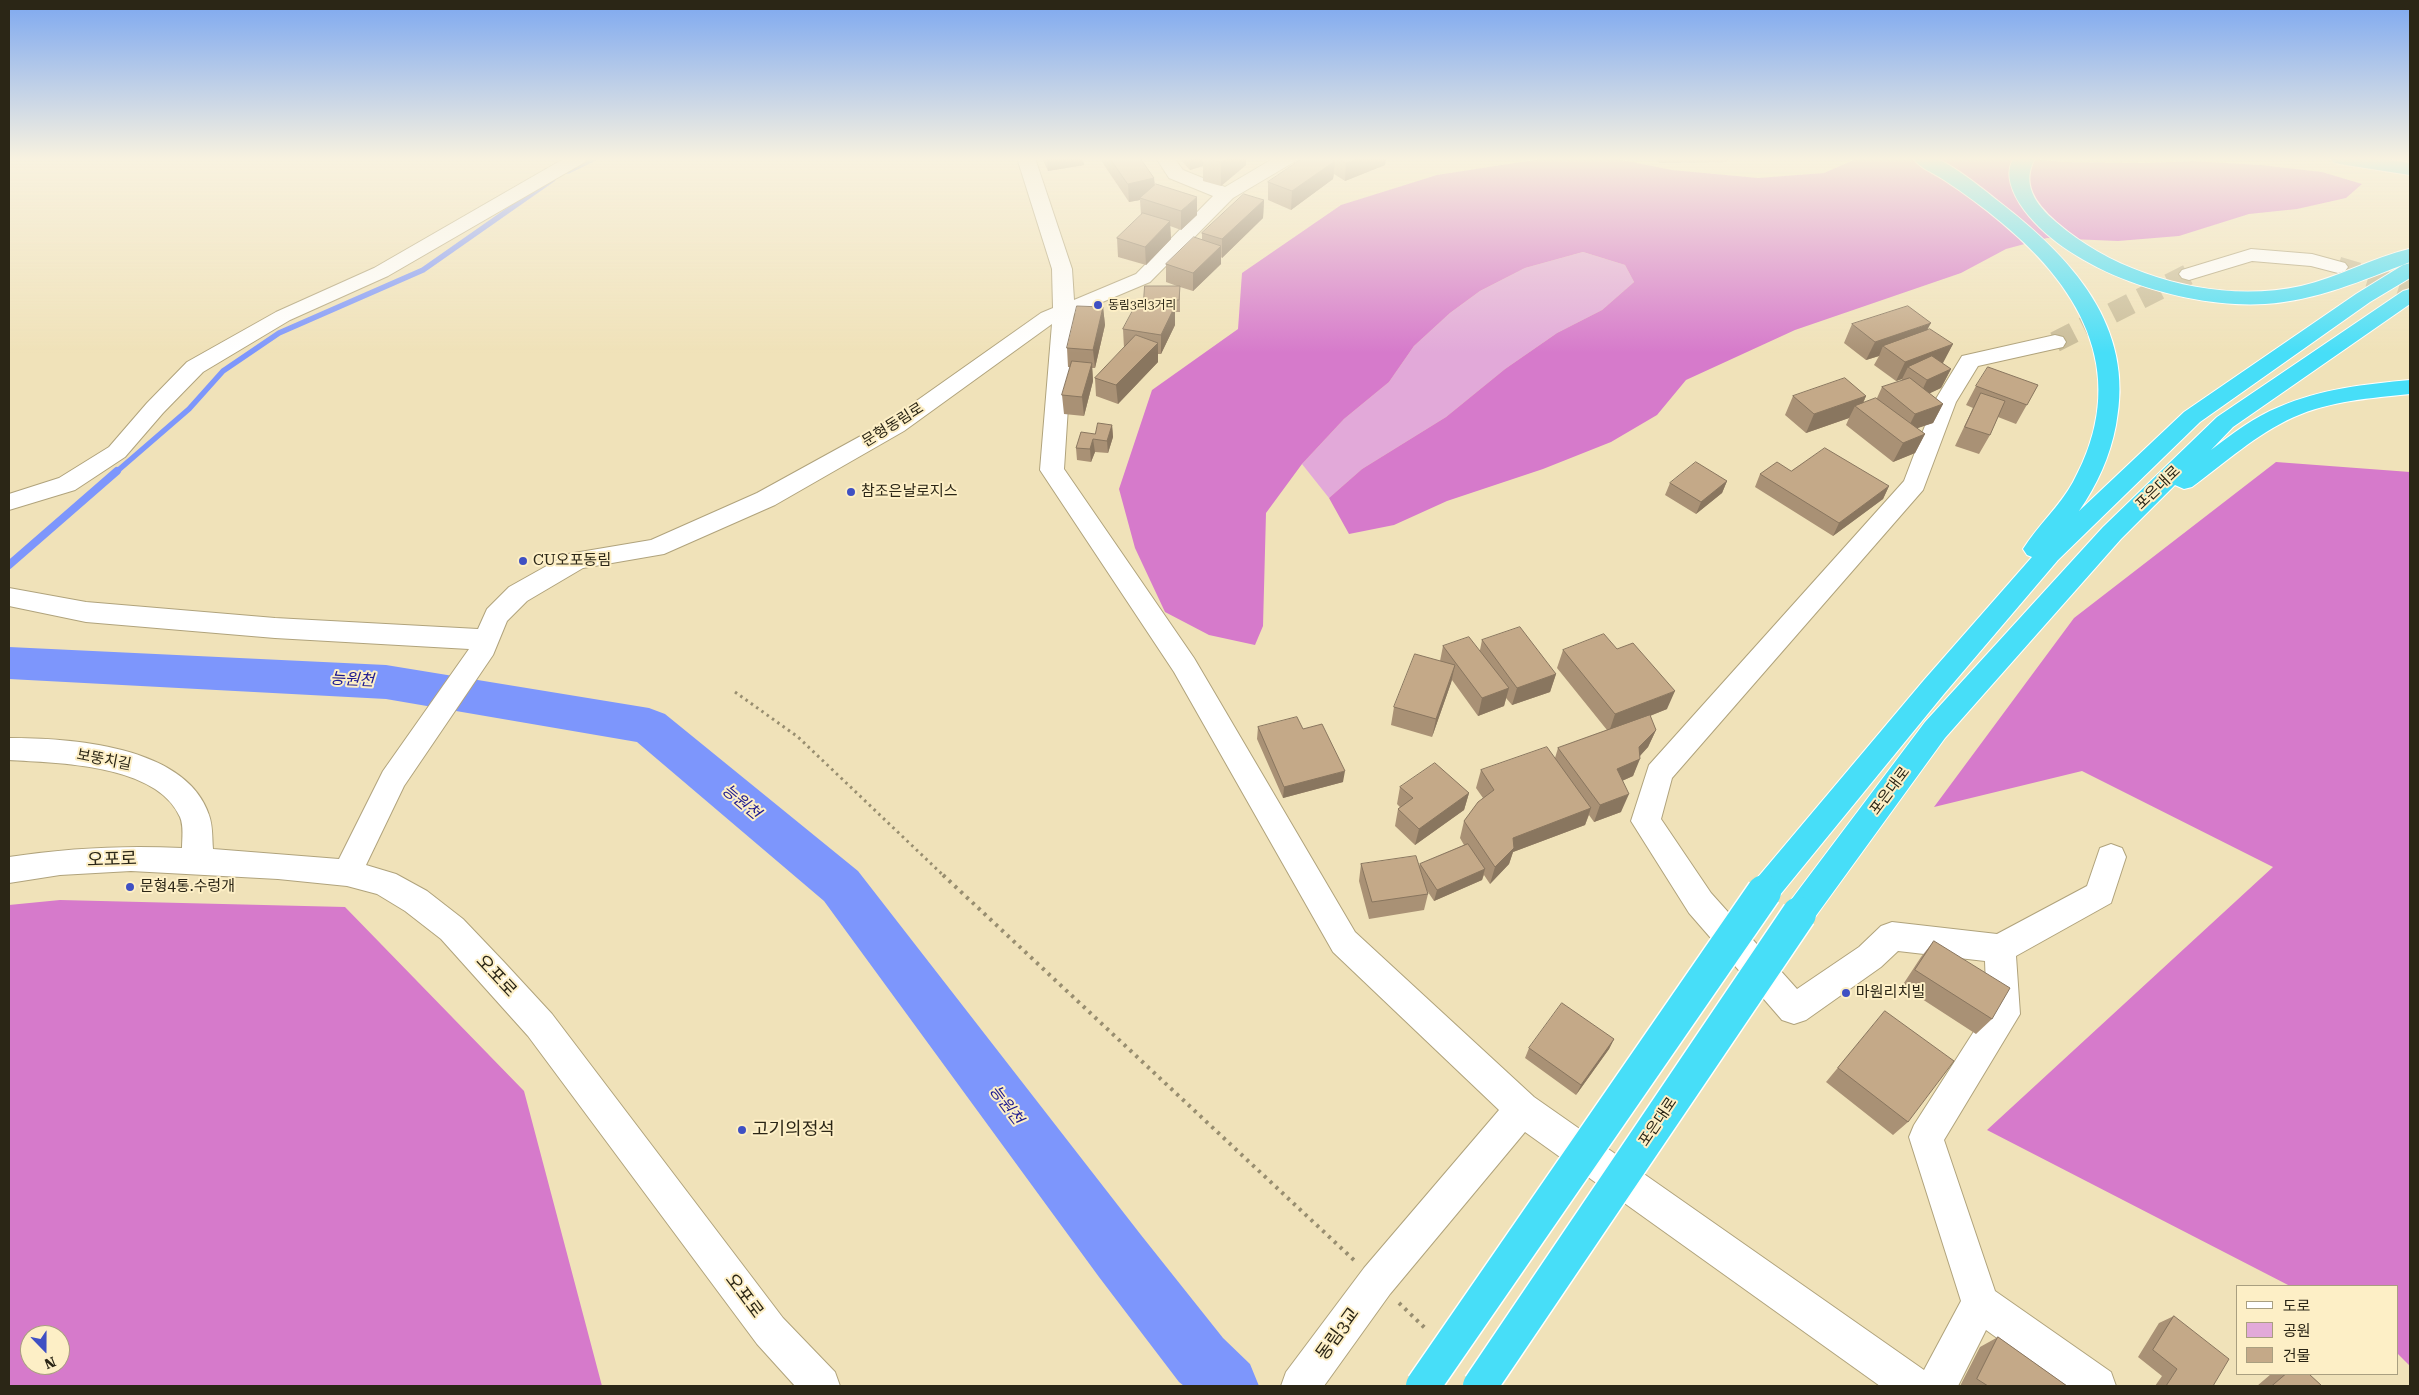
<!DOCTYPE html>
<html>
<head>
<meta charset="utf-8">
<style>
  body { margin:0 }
  #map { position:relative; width:2419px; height:1395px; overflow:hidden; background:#f0e2b9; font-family:"Roboto Serif","Noto Sans KR",serif }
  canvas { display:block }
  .frame { position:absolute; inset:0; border:10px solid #2b2616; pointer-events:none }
  .legend { position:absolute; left:2236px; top:1285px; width:162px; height:90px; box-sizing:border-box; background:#fdefc6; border:1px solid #a99f80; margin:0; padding:6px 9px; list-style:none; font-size:15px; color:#2b2616 }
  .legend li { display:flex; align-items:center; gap:10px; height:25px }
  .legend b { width:25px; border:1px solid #a99f80 }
  .north { position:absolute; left:20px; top:1325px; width:50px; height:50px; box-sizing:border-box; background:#fdefc6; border:1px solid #a99f80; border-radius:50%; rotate:158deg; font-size:14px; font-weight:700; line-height:20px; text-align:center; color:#2b2616 }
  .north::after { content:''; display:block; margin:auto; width:18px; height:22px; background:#3f50c3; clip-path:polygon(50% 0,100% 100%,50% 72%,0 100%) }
</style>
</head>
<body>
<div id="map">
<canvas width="2419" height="1395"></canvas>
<div class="frame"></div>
<ul class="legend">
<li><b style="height:6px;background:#fff"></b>도로</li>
<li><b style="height:14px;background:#e2a9d9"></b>공원</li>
<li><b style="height:14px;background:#c4a988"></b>건물</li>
</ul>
<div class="north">N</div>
</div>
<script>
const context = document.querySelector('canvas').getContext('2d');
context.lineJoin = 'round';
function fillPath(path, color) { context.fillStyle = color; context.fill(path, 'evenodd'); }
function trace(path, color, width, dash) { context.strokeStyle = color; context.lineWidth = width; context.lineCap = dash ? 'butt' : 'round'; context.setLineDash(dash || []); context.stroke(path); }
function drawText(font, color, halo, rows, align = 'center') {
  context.font = font + ' "Roboto Serif","Noto Sans KR",serif'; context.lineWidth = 4; context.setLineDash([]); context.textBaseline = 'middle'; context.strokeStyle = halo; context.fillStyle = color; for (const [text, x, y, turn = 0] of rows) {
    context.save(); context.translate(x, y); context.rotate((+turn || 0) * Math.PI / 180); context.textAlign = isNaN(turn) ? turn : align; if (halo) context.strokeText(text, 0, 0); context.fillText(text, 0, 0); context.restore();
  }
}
fillPath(new Path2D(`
  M1583,252L1625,265L1634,282L1602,310L1557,333L1505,369L1446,417L1362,469L1329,498L1302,464L1344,419L1389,382L1414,346L1450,313L1480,291L1525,268Z`), '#e2a9d9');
fillPath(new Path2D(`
  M1547,158H1612L1672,170L1758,178L1824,173L1858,158H2025L2064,162L2143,163L2194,161L2260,165L2322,172L2362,184L2346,198L2297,209L2249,214L2179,236L2118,241L2047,238L2006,249L1961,273L1795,330L1686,380L1657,415L1611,442L1543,469L1447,501L1394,525L1349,534L1329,498L1362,469L1446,417L1505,369L1557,333L1602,310L1634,282L1625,265L1583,252L1525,268L1480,291L1450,313L1414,346L1389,382L1344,419L1302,464L1266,513L1263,626L1255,645L1209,635L1165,612L1135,548L1119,489L1152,390L1238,329L1242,273L1341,205L1437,175Z
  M2276,462L2410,472V1366L2398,1354V1286H2290L1987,1130L2273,867L2082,771L1934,807L2074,618Z
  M60,900L345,907L524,1091L602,1386H9V905ZM30,1335H60V1365H30Z`), '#d67acb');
trace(new Path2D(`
  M568,171L595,158
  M115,473L189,409L223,371L279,333L423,270L553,179`), '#7d96fc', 5.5);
trace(new Path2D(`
  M9,565L117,471`), '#7d96fc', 8);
fillPath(new Path2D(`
  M9,647L386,665L649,708L665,714L858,871L1141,1235L1223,1338L1250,1364L1259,1386H1184L1179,1382L1099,1277L824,901L637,742L386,699L9,679Z`), '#7d96fc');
trace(new Path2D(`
  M2338,267L2410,289
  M2055,342L2189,274`), '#c9bc98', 21, [21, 11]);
const minor = new Path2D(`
  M565,158H587L585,162L388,276L290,320L203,372L163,413L125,457L75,490L9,510V494L59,478L109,447L147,403L187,362L276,312L374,268Z
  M1017,158H1035L1072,269L1074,300L1136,274L1213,196L1169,178L1156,158H1174L1183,170L1225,187L1274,158H1296L1294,162L1233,198L1150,282L1074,314L1064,469L1194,658L1355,932L1534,1097L1924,1370L1961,1301L1909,1137L1914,1125L1987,1011L1985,961L1898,951L1881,967L1806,1020L1794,1024L1782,1020L1689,913L1631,821L1649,765L1904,481L1934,402L1962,356L2055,335L2063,337L2066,342L2063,347L1978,366L1956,402L1923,490L1672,778L1661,819L1711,893L1797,989L1859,947L1881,926L1892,922L1997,934L2087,886L2100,848L2111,844L2122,848L2126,857L2111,903L2016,956L2020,1014L1944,1140L1995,1291L2111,1372L2116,1386H2064L1986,1330L1958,1386H1880L1525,1132L1390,1294L1324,1386H1281L1286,1372L1364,1268L1499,1110L1333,952L1174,672L1040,470L1052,324L904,431L775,505L664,554L583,568L527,601L507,621L493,655L404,786L366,865L396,874L427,891L463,919L504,962L552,1014L783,1318L835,1372L840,1386H795L757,1344L528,1036L441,939L405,911L377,894L347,886L278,879L131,871L60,875L9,883V857C67,848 124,845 182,848C182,839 184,826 180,817C157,764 57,763 9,760V738C69,738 186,745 209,815C213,826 212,838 213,849L339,859L383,771L469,649L275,638L86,622L9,606V588L86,602L275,618L478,629L487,609L509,587L568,554L651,540L757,493L888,421L1041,313L1053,308L1052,269Z
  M2251,249L2312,254L2345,263L2348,267L2345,271L2338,273L2311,266L2252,261L2189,280L2182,278L2179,274L2182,270Z`);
const highway = new Path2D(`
  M1913,158C1919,157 1929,156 1935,158C1953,165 1982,188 1998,201C2071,257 2136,326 2116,425C2110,457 2097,485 2079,511L2184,412L2356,294L2403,265L2410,263V278L2370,302L2200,422L2058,560L1944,694L1775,901L1764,905L1753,901L1749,892L1753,883L1924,680L2032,557L2027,555L2023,549C2038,525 2060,506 2073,482C2130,378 2085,292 2002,223C1983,207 1964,193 1944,180C1934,173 1919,168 1913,158Z
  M2014,158H2035C2021,184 2035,204 2056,222C2119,277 2219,304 2301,286C2339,277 2372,258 2409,249L2410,262C2364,280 2315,301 2265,304C2186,309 2065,272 2020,204C2012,191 2004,173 2014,158Z
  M2331,158H2373L2410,163V175L2340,164L2333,162Z
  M2410,289V304L2233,427L2211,450C2232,434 2254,417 2279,407C2320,389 2366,384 2410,380V394C2371,398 2330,401 2294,417C2256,434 2225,463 2192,487L2184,489L2175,485L2121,539L1945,738L1810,924L1799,928L1788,924L1783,914L1788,904L1925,722L2103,527L2217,417L2403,291Z`);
trace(minor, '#b0a37c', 2);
trace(highway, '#fff', 2);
trace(new Path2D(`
  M735,692L798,737L945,877`), '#988e70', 3, [2.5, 4]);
trace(new Path2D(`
  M943,875L1355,1261
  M1399,1303L1427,1330`), '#988e70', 4, [3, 5]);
fillPath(minor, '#fff');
fillPath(highway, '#47def8');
const highwayBridge = new Path2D(`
  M1423,1386L1764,892
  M1480,1386L1799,914`);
trace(highwayBridge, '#fff', 37, []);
trace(highwayBridge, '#47def8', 34);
fillPath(new Path2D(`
  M1042,158H1083L1084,165L1048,171Z
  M1102,158H1140L1154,178L1155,185L1197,215L1181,230L1170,226L1171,239L1146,265L1118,257L1117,238L1141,215L1140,200L1129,202L1102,162Z
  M1179,158H1246V165L1221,186L1203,181V166L1190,170Z
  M1330,158H1386L1385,165L1345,181L1334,174L1333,179L1291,210L1268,200V182L1330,159Z
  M1657,158H1728L1727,162L1659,163Z
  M1264,200L1263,218L1222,258L1221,257V264L1193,291L1180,287V312H1175V325L1161,354H1158V362L1118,404L1096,396L1095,378L1124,348L1123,329L1144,302L1145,286H1177L1166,282V264L1202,240V233Z
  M1103,307L1105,325L1095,368H1092L1093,381L1084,416L1064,414L1062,395L1070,367H1068L1067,348Z
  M1852,324L1927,330L1953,344L1942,363L1951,369L1941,388L1929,393L1943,404L1933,423L1917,428L1925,434L1915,453L1893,462L1846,425L1849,418L1806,433L1785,415L1793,396H1866L1863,403L1877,398L1882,387L1901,381L1902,379L1896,381L1874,365L1879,356L1866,360L1844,343Z
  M2038,385L2016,424L1998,417L1990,435L1979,454L1955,446L1973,408L1966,405L1976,386Z
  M1112,425L1113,437L1108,453L1095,452L1091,462L1077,460L1076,448Z
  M1791,471L1889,486L1883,499L1833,536L1755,487L1760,474Z
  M1727,481L1722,493L1696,514L1665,495L1670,483Z
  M1482,640L1556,674L1550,692L1512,705L1506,698L1504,706L1478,716L1452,680L1432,737L1391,725L1394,707L1440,661L1443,646L1480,650Z
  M1563,650L1667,709L1650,716L1656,730L1648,747L1640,756L1633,776L1622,781L1621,812L1594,822L1589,815L1585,825L1513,852L1509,864L1490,884L1484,875L1482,880L1434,901L1426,889L1428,894L1424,910L1369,919L1359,881L1361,864L1419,866L1420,864L1464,845L1460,838L1464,821L1483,798L1476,788L1481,770L1555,758L1558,748L1607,730L1557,668Z
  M1258,727L1303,729L1343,782L1283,798L1257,739Z
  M1400,787L1469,793L1464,810L1415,845L1395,826L1398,809L1400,807L1397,804Z
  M1934,941L1992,1019L1976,1034L1902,986L1921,957Z
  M1885,1011L1908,1122L1893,1135L1826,1082Z
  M1614,1039L1609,1049L1576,1095L1525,1058L1529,1048Z
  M2174,1316L2213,1386H2155L2162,1376L2138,1357L2159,1323Z
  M1998,1337L2067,1386H1960L1980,1347Z
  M2271,1374H2309L2322,1386H2257Z`), '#a99175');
fillPath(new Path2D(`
  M1047,158H1083L1084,165L1048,171Z
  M1190,158H1203V166L1190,170Z
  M1227,158H1246V165L1221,186V162Z
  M1360,158H1386L1385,165L1345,181L1346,163Z
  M1335,161L1333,179L1291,210L1292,191Z
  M1154,178L1155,196L1140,198V200L1129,202L1128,184Z
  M1197,197V215L1181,230V211Z
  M1264,200L1263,218L1222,258V239Z
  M1170,221L1171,239L1146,265L1145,247Z
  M1221,246V264L1193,291V273Z
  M1175,306V325L1161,354V335Z
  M1103,307L1105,325L1095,368L1093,350Z
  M1931,323L1921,341L1883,346L1879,356L1866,360L1875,342Z
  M1158,343V362L1118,404L1116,385Z
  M1953,344L1943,363L1917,373L1908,367L1902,379L1896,381L1905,362Z
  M1092,363L1093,381L1084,416L1082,397Z
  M1951,369L1941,388L1918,399L1927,380Z
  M1866,396L1860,410L1855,406L1849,418L1806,433L1814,414Z
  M1943,404L1933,423L1906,432L1915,414Z
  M1112,425L1113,437L1108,453L1107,441Z
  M1925,434L1915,453L1893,462L1903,443Z
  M1093,439L1095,452L1091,462L1090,449Z
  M1727,481L1722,493L1696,514L1701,502Z
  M1889,486L1883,499L1833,536L1839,523Z
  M1455,665L1451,683L1432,737L1436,719Z
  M1556,674L1550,692L1512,705L1517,688Z
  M1509,688L1504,706L1478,716L1482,698Z
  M1675,691L1667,709L1609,732L1615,714Z
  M1656,730L1648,747L1635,761L1640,759L1633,776L1610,786L1617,769Z
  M1345,771L1343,782L1283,798L1284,787Z
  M1469,793L1464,810L1415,845L1419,829Z
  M1629,794L1621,812L1594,822L1600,805Z
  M1591,808L1585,825L1513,852L1509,864L1490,884L1495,867L1513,838Z
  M1485,869L1482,880L1434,901L1437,890Z
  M1614,1039L1609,1049L1576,1095L1581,1085Z`), '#89765f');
const building = new Path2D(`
  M1110,158H1140L1154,178L1128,184Z
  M1206,158H1227L1221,162Z
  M1303,158H1327L1335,161L1292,191L1268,182Z
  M1338,158H1360L1346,163Z
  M1156,184L1197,197L1181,211L1140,198Z
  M1244,194L1264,200L1222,239L1202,233Z
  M1143,213L1170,221L1145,247L1117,238Z
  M1194,237L1221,246L1193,273L1166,264Z
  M1145,286H1180L1179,300H1144Z
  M1138,301L1175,306L1161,335L1123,329Z
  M1077,306L1103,307L1093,350L1067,348Z
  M1908,306L1931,323L1875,342L1852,324Z
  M1930,329L1953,344L1905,362L1883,346Z
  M1136,335L1158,343L1116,385L1095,378Z
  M1932,356L1951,369L1927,380L1908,367Z
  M1072,361L1092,363L1082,397L1062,395Z
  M1988,367L2038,385L2027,405L1976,386Z
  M1845,378L1866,396L1814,414L1793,396Z
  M1910,378L1943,404L1915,414L1882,387Z
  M1981,393L2005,401L1990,435L1965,427Z
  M1876,398L1925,434L1903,443L1855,406Z
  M1098,423L1112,425L1107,441L1093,439L1090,449L1076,448L1081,432L1095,434Z
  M1825,448L1889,486L1839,523L1760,474L1777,462L1791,471Z
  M1696,462L1727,481L1701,502L1670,483Z
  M1520,627L1556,674L1517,688L1482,640Z
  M1604,634L1617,649L1633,643L1675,691L1615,714L1563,650Z
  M1469,637L1509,688L1482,698L1443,646Z
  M1415,654L1455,665L1436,719L1394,707Z
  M1650,715L1656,730L1639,747L1640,759L1617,769L1629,794L1600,805L1558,748Z
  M1297,717L1303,729L1322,724L1345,771L1284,787L1258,727Z
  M1547,747L1591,808L1513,838L1514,848L1495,867L1464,821L1478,802L1494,790L1481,770Z
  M1435,763L1469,793L1419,829L1398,809L1413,798L1400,787Z
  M1468,844L1485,869L1437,890L1420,864Z
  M1416,856L1428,894L1372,902L1361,864Z
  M1934,941L2010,988L1992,1019L1915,970Z
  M1562,1003L1614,1039L1581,1085L1529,1048Z
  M1885,1011L1954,1061L1908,1122L1838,1068Z
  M2174,1316L2229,1359L2213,1386H2166L2177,1369L2153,1350Z
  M1998,1337L2067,1386H1988L1977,1379Z
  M2286,1374H2309L2322,1386H2272Z`);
fillPath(building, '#c4a988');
trace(building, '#89765f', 1);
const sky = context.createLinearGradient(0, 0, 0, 353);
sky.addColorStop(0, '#7da8f0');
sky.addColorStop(0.45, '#f8f2e0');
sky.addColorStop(1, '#f8f2e000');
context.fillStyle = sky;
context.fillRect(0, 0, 2419, 353);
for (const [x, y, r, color] of [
  [1098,305,5,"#3f50c3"],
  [851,492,5,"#3f50c3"],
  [523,561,5,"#3f50c3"],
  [130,887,5,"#3f50c3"],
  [1846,993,5,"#3f50c3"],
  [742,1130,5,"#3f50c3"]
]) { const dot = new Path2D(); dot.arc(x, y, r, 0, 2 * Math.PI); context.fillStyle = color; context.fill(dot); trace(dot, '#fdefc6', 2); }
drawText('12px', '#2b2616', '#fdefc6', [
  ["동림3리3거리",1108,305]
], 'left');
drawText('15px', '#2b2616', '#fdefc6', [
  ["문형동림로",893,425,-32],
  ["포은대로",2158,488,-44],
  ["보뚱치길",104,760,11],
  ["포은대로",1890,791,-53],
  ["포은대로",1658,1122,-56]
]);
drawText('15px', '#2b2616', '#fdefc6', [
  ["참조은날로지스",861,492],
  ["CU오포동림",533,561],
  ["문형4통.수렁개",140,887],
  ["마원리치빌",1856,993]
], 'left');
drawText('italic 16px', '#1d1a90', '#fdefc6', [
  ["능원천",352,680,3],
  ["능원천",741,802,40],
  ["능원천",1006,1105,53]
]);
drawText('18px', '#2b2616', '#fdefc6', [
  ["오포로",112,860,-2],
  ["오포로",496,976,47],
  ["오포로",744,1296,53],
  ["동림3교",1338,1334,-54]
]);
drawText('18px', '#2b2616', '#fdefc6', [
  ["고기의정석",752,1130]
], 'left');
</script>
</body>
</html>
